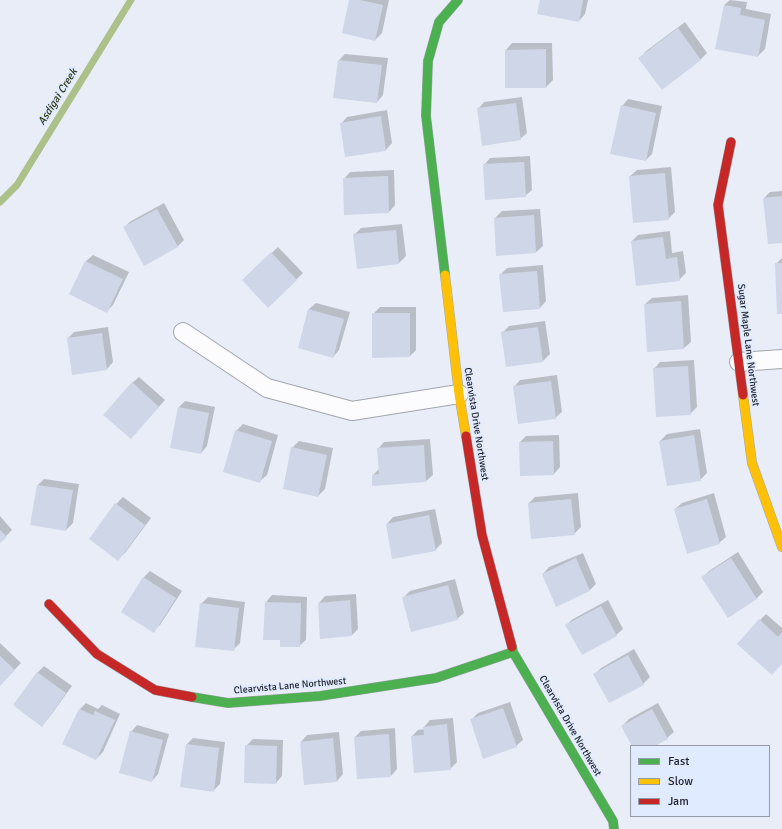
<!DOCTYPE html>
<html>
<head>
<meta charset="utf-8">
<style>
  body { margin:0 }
  #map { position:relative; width:782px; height:829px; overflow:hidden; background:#e8edf8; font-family:Signika,sans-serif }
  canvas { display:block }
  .legend { position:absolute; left:630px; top:745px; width:140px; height:72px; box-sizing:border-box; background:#e1ebff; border:1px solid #939ba9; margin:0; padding:5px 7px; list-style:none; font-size:12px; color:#1f2229 }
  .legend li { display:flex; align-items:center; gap:8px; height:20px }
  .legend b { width:20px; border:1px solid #939ba9 }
</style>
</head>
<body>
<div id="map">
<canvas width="782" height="829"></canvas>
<ul class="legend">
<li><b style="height:5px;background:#4caf50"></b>Fast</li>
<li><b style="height:5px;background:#ffc107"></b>Slow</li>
<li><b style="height:5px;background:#c62828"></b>Jam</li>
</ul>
</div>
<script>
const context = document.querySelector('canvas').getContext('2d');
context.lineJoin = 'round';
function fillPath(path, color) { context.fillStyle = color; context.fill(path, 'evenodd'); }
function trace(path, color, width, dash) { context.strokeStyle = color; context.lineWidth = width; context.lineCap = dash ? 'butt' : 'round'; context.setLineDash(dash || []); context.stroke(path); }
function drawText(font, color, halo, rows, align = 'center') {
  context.font = font + ' Signika,sans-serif'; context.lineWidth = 3.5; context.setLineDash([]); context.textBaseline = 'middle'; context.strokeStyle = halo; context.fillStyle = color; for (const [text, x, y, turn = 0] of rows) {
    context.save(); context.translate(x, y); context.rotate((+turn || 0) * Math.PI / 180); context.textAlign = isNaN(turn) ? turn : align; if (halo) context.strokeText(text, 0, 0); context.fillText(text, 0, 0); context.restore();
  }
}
fillPath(new Path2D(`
  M350,0H389L382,33L375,40Z
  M541,0H588L585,14L579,21Z
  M730,0L747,2L746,9L771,14L765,49L758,56L724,5Z
  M685,22L707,53L701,59L662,88L640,58L646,51Z
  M512,43H552L553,80L546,87L506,50Z
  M345,54L388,58L383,95L377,102L339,60Z
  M522,97L527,133L520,139L478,109L484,102Z
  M628,99L662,106L652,154L646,160L622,106Z
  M387,110L392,143L386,150L346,156L341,124L347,117Z
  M530,156L532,190L525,196L484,165L490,158Z
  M671,167L675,212L668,219L630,176L637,170Z
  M394,170L395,205L389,212L344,179L350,172Z
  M782,191V242L764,198L770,192Z
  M164,203L184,240L177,247L124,227L131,221Z
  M540,209L543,246L536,252L497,255L495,218L502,211Z
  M402,224L406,256L399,263L358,268L354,235L361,228Z
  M670,231L672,253L683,251L686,273L679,280L632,241L638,235Z
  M278,247L303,273L268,307L243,280Z
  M93,255L129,272L113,305L106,312L70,294L86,261Z
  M782,258V313L776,264Z
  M543,265L546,301L540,308L501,274L507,268Z
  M688,295L691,342L684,348L648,350L645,304L652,298Z
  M316,303L350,312L339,350L333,357L309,309Z
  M380,307H416V350L410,356L373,314Z
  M545,321L550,354L543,361L507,366L502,333L509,326Z
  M108,327L113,362L107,369L68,338L74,332Z
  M694,360L697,407L690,414L654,369L660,362Z
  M557,375L562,412L555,418L514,387L520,380Z
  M139,377L165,400L137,431L132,383Z
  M185,401L215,407L207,446L201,453L179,407Z
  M243,424L278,435L267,475L260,481L236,431Z
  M700,429L707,473L700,480L660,441L667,434Z
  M559,435L560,467L554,474L520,442L526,436Z
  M430,439L433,475L426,481L373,485V475L379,469L378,449L384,442Z
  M299,441L333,448L325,489L318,496L292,448Z
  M44,479L79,484L73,523L66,530L38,485Z
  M578,493L581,527L574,534L529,503L535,497Z
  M714,493L726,537L719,543L675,509L682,503Z
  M123,497L151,518L125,553L118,559L91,539L116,504Z
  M435,509L442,543L435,550L387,524L393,517Z
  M0,516L12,530L0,542Z
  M738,552L763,592L756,599L703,577L709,571Z
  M583,553L596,584L590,590L543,574L549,567Z
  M150,571L182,591L160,625L153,631L122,611L144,577Z
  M455,579L464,613L457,619L404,597L410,591Z
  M356,594L358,629L352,635L319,603L325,596Z
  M272,595L307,597L306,640L299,646L281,639L266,602Z
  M208,597L245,602L240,643L233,650L201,604Z
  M608,600L623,629L616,635L566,625L573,619Z
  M766,614L782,628V663L760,620Z
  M0,643L21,663L0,685Z
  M634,649L650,677L643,684L595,674L601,668Z
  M44,666L72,686L48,719L42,725L14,705L38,672Z
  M510,702L523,740L516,746L471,720L478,713Z
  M86,703L98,709L102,705L120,714L103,752L96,759L79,710Z
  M658,703L674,732L667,738L653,746H633L622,726L629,719Z
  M453,718L457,762L450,769L412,736L418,730L424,729V727L430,720Z
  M137,725L169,734L158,774L152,781L131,732Z
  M395,728L397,769L391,776L355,737L361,731Z
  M339,732L343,774L337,781L301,742L307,735Z
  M193,738L225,742L220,784L214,790L187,744Z
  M253,739L283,740L282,776L276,783L246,746Z`), '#0003');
trace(new Path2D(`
  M0,202L17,185L131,0`), '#acc18a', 7);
fillPath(new Path2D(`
  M349,0H360L383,5L375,41L342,33Z
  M540,0H583L579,22L537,14Z
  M724,5L741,8L740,15L765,20L758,57L715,49Z
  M678,28L701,60L662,90L638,58Z
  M546,49V88H505V50Z
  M338,60L382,65L377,103L333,98Z
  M516,103L521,140L482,146L477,108Z
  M621,105L656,113L646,161L610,154Z
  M381,116L386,151L345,157L340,123Z
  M524,162L526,197L485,200L483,164Z
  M665,173L669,220L633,223L629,176Z
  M388,176L389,213L344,215L343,178Z
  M782,196V243L768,244L763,198Z
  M157,209L178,247L144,266L123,227Z
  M534,215L536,253L496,256L494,218Z
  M396,230L399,264L357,269L353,234Z
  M663,237L666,259L677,257L680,281L636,286L631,241Z
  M271,252L297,280L268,308L242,280Z
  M85,261L123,279L107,313L69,294Z
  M775,263H782V314H777Z
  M537,271L540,309L503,312L499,274Z
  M681,301L684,349L647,352L644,304Z
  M308,309L344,319L333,358L298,348Z
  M372,313H410V357L372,358Z
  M538,327L543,362L506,367L501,332Z
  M102,333L107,370L72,375L67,338Z
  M688,366L691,415L656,417L653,368Z
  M551,381L556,419L518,424L513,386Z
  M132,382L159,407L131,439L103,415Z
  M178,407L209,413L201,454L170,448Z
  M235,430L272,441L260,483L223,472Z
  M694,435L701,481L667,486L659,441Z
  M553,441L554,475L520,476L519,442Z
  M424,445L426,482L372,486V475L379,474L377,448Z
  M291,447L327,455L318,497L283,489Z
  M37,485L73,490L66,531L30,525Z
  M571,499L575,535L531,539L528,503Z
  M707,499L720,544L687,554L674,509Z
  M115,503L145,525L118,561L89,539Z
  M429,515L436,551L392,559L386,524Z
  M0,530L7,537L0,543Z
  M576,558L590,591L556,607L542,574Z
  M731,558L757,599L728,618L701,577Z
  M143,577L176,598L154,633L121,612Z
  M448,585L458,620L411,632L402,597Z
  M350,600L352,636L320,639L318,603Z
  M265,602L301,603L300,647H280V640H263Z
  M200,603L239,608L234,651L195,647Z
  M601,606L617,636L582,655L565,625Z
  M759,619L778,637L782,632V664L772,675L737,644Z
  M628,655L644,685L609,703L593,674Z
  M0,656L15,670L0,686Z
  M37,672L66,693L42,727L13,705Z
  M503,708L517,747L483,759L470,719Z
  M79,709L93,715L95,711L115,720L96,760L62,744Z
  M652,709L668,739L655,746H632L621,726Z
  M447,724L451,770L414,773L411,736L424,735L423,727Z
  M130,731L163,740L152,782L119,773Z
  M389,734L391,777L357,779L354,737Z
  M333,738L337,782L304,785L300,742Z
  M186,744L219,748L214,792L180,787Z
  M245,745L277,746L276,784L244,783Z`), '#cfd6e7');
const street = new Path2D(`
  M183,332L267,388L352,411L459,394
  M739,362L782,359`);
const fast = new Path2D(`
  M445,275L426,116L428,61L439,22L458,0
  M512,647L513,652L613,821L614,829
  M192,697L228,703L320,696L436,678L513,652`);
const slow = new Path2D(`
  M445,275L459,394L466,436
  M743,395L752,463L782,547`);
const jam = new Path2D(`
  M731,142L718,205L743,395
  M466,436L482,535L512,647
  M49,604L97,654L155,690L192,697`);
trace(street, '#a1a5ad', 20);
trace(fast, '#a1a5ad', 10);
trace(slow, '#a1a5ad', 10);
trace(jam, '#a1a5ad', 10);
trace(street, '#fcfcfe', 18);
trace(fast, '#4caf50', 9);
trace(slow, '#ffc107', 9);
trace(jam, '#c62828', 9);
drawText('10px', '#1f2229', '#e1ebff', [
  ["Sugar Maple Lane Northwest",748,345,83],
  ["Clearvista Drive Northwest",476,424,81],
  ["Clearvista Lane Northwest",290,686,-5],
  ["Clearvista Drive Northwest",570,726,60]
]);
drawText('italic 11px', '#2f3a16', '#e1ebff', [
  ["Asdigai Creek",58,97,-58]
]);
</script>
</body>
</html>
